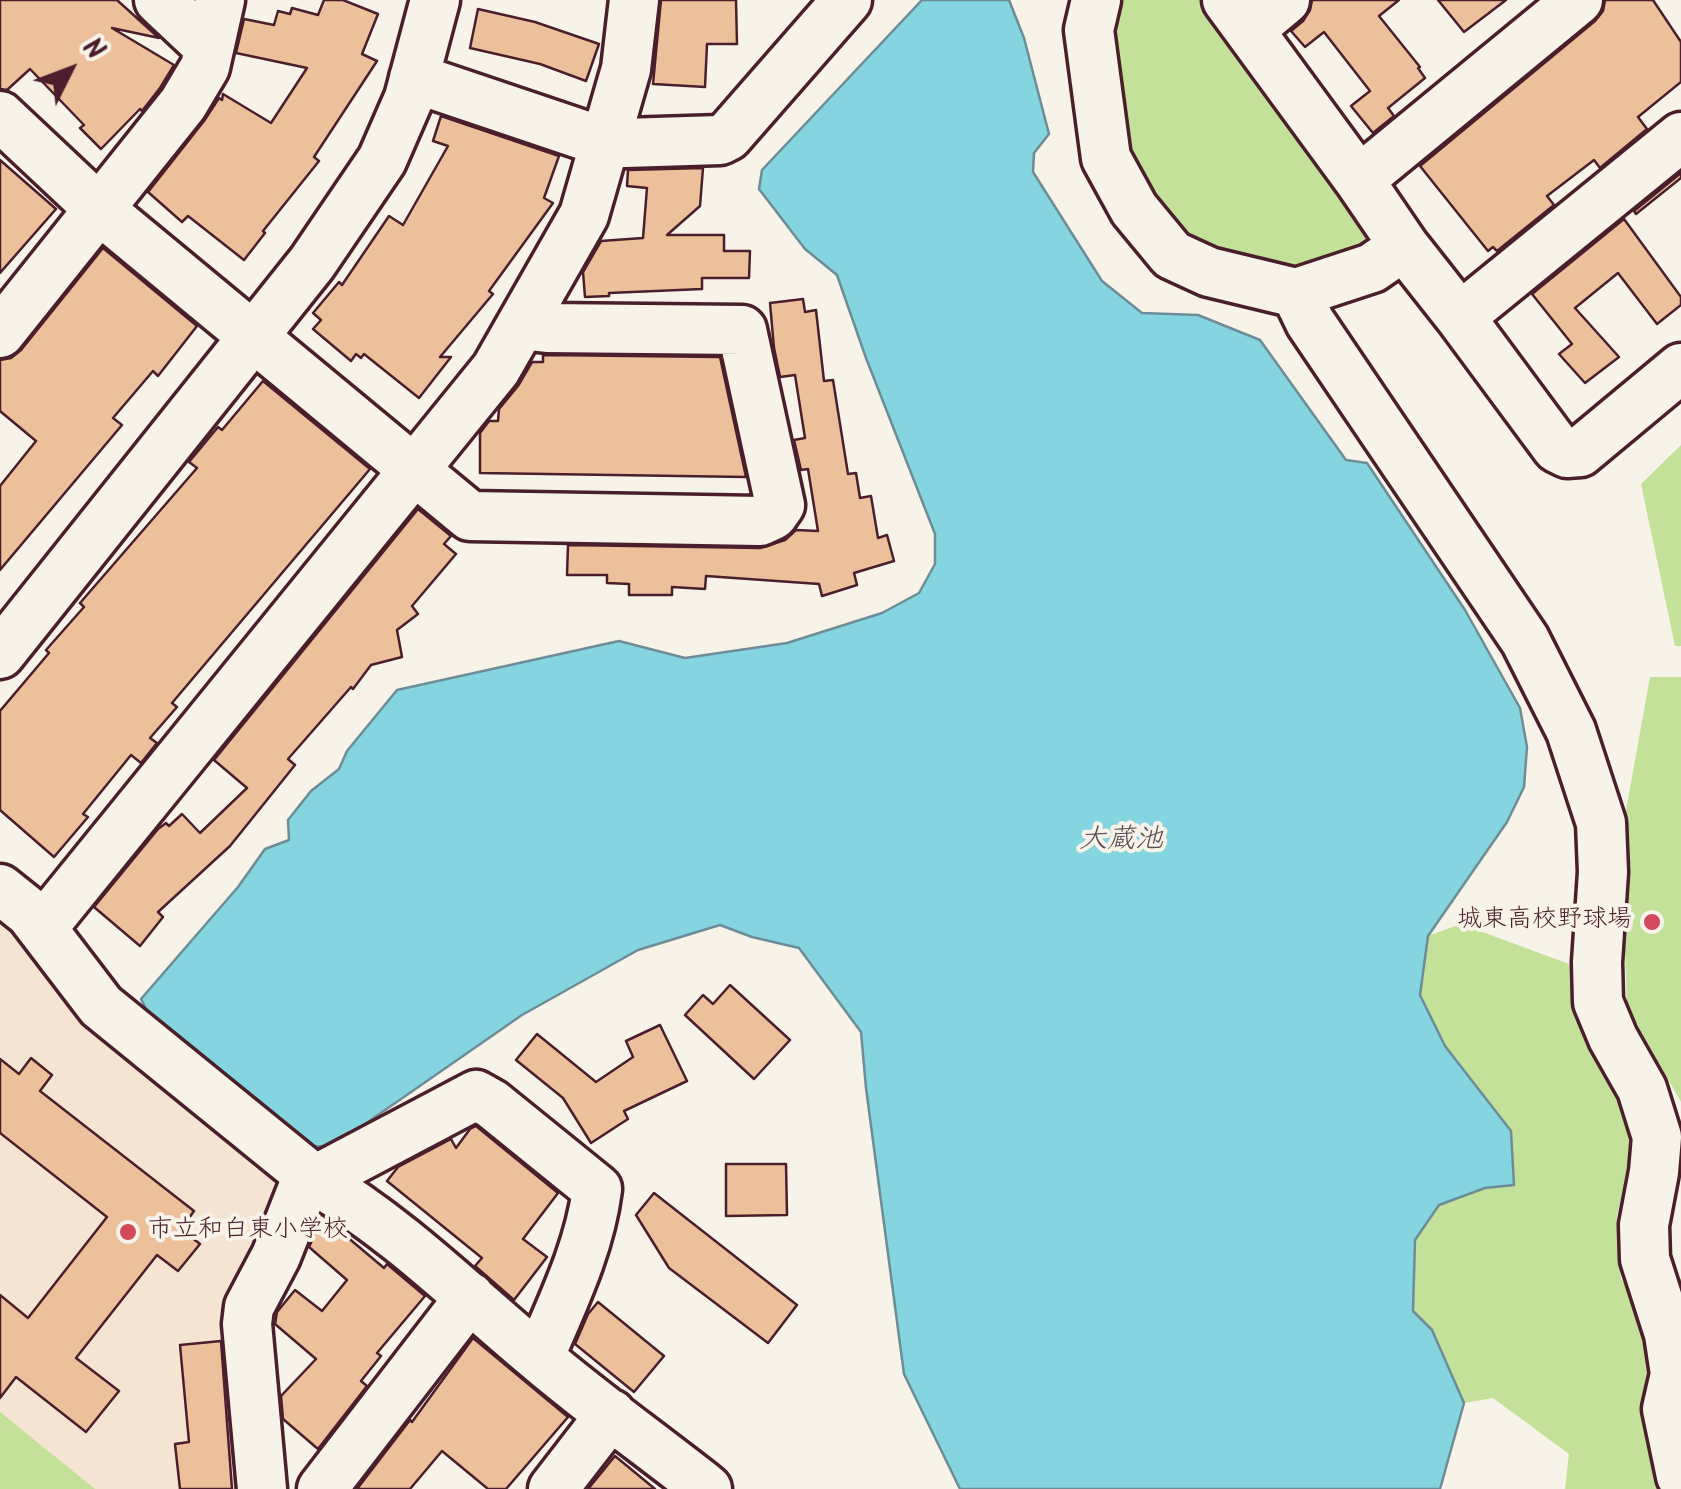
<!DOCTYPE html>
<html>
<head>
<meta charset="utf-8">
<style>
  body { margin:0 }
  #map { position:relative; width:1681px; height:1489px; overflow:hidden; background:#f7f3e8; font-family:Kalam,sans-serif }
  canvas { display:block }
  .north { position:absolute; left:20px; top:20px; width:100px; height:100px; -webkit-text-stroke:8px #f7f3e8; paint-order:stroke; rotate:48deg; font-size:28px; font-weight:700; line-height:40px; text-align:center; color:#4a1f2b }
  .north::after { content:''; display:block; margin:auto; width:35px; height:45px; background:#4a1f2b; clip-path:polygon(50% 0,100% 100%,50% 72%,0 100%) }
</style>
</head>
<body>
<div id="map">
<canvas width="1681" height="1489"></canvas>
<div class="north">N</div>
</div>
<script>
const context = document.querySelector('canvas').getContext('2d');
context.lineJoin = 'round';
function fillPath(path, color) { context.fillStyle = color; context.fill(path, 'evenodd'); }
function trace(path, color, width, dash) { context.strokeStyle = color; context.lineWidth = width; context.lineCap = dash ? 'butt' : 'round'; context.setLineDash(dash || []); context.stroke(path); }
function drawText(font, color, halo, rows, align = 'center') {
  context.font = font + ' Kalam,"Klee One",sans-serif'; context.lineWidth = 8; context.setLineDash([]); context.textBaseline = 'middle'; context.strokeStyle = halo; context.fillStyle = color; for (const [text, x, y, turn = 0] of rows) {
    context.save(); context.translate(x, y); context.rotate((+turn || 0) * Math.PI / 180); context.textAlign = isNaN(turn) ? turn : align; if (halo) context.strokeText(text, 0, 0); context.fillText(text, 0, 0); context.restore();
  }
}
fillPath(new Path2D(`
  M0,909L282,1167L229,1297L246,1489H0Z`), '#f4e4d1');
fillPath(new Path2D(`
  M1113,0H1211L1387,242L1291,276L1231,259L1172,227L1132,160L1112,96Z
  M1681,445V646H1675L1641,484Z
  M1650,677H1681V1102L1627,1007L1621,838Z
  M1461,924L1569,964L1592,1044L1623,1094L1632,1151L1617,1216L1621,1279L1641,1305L1681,1278V1489H1565L1569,1454L1493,1398L1464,1403L1432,1330L1413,1311L1415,1240L1438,1205L1485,1188L1513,1185L1510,1131L1445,1046L1420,995L1428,936Z
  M0,1412L95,1489H0Z`), '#c3e199');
const water = new Path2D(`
  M922,0H1009L1024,38L1049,134L1034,153L1033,172L1102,281L1142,313L1198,315L1260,340L1346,460L1367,463L1465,610L1520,708L1527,747L1524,787L1507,822L1428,936L1420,995L1445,1046L1511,1131L1514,1185L1485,1188L1439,1205L1415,1240L1413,1311L1432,1330L1464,1403L1440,1489H960L904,1374L866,1088L861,1032L799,948L752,937L720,925L638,950L522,1015L365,1124L323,1146L311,1147L152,1021L141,999L238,887L265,849L289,840L288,820L311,791L339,769L347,751L397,690L619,641L685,658L787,643L882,613L919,593L935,564V534L866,358L837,275L805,249L759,189L762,170Z`);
fillPath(water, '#85d5e1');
trace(water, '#6d8c98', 2.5);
const building = new Path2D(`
  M0,0H117L159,38L112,28L174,65L160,88L142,111L140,109L101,149L80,128L84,125L30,69L7,90L0,89Z
  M324,0H343L378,14L362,54L377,61L314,157L319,161L263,231L265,233L244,260L188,216L182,222L148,192L204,121L219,98L222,100L223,94L271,123L307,68L236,53L244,19L274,25L278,11L290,14L292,8L318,15Z
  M661,0H736L737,44H707L705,87L653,84Z
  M1312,0H1399L1379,16L1420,67L1418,68L1425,78L1388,108L1394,116L1373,133L1351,106L1370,91L1324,32L1305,47L1291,31L1303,21L1310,10Z
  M1438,0H1506L1464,32Z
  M1605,0H1653L1681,42V82L1638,117L1647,129L1600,168L1594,160L1547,196L1554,205L1497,251L1493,247L1488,251L1420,166L1595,21L1603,11Z
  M478,9L535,22L599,44L586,81L540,64L470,48Z
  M441,116L559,156L544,198L553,203L489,291L493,294L440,357H451L419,398L364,354L361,358L356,354L351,361L313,329L321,320L313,313L339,282L342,285L389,216L403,225L448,146L433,141Z
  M0,160L56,209L0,273Z
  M703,168L700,206L667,235H724V251H750L749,278H702V289L609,293V296L585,297L583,272L601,241L643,238L647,188L627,186L628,170Z
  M1681,173V178L1636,214L1634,211Z
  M1624,219L1681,297V305L1657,324L1618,273L1575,308L1619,357L1585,383L1559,354L1572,344L1532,294Z
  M103,248L197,326L158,376L153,371L113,418L122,425L0,570V486L36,441L0,411V360L11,358L21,350Z
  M803,299L805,312L816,310L824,381L833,380L848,474L856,473L860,498L871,496L878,538L887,535L894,561L854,573L857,585L822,596L819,584L706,576L705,589L672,587V595H629V584L607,583V575H567L568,545L760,548L785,540L796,530L818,531L808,469L801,470L794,440L805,438L795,375L780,377L774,348L770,303Z
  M543,355L720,357L746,477L480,473V433L489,421H498L499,409L518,386L532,362H543Z
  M263,381L370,469L172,703L177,707L150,738L157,743L141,763L131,755L83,814L88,817L54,857L0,810V711L49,653L46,650L84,607L80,603L197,468L189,462L218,427L222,430Z
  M418,509L451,536L444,544L456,554L412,606L418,614L397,630L402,657L371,665L353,689L351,687L288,759L295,765L230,846L158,912L163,917L140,946L94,907L158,829L166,823L169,826L182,814L200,833L247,788L214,760Z
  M730,985L790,1040L754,1079L685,1015L703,995L713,1004Z
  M660,1025L687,1081L624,1111L628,1119L591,1143L563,1098L516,1060L537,1034L596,1082L633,1057L626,1041Z
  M31,1058L52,1075L40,1091L194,1211L181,1229L200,1244L178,1271L157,1255L76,1358L119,1391L86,1432L16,1377L0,1398V1295L28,1318L107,1217L0,1133V1059L19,1074Z
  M476,1126L558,1193L523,1239L547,1257L514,1300L475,1266L482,1258L387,1181L398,1167L451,1139L456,1148L470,1129Z
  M726,1164H786L787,1215L726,1216Z
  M654,1193L797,1305L768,1343L669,1268L636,1215Z
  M327,1220L384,1268L387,1264L425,1296L377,1353L381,1356L361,1381L367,1386L318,1449L283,1419L281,1396L316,1359L275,1324L277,1312L295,1290L322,1311L347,1280L309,1247L314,1236Z
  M598,1302L664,1356L634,1392L575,1344L588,1314Z
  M473,1338L568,1417L506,1489H488L442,1451L410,1489H357L410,1420L412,1422Z
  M221,1341L232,1489H180L175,1444L189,1442L180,1345Z
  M615,1456L655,1489H588Z`);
fillPath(building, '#edc09c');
trace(building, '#4a1f2b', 2.5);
const minor = new Path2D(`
  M159,0L209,47
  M1096,0L1089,30L1106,158L1134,209L1172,255L1209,272L1296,293L1372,268L1404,246
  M1227,0L1359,180L1404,246L1460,317L1557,448L1567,453L1580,452L1681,368
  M1249,30L1285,0
  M414,78L586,136L625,143L720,140L728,136L847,0
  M0,116L99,209L470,516L760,521L773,515L780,505L742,330L547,328L521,325
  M1359,180L1578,0
  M1296,293L1310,322L1525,640L1571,731L1601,823L1603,872L1597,962L1598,1002L1613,1038L1642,1089L1657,1137L1654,1172L1644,1225L1645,1259L1669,1334L1675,1374L1667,1409L1681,1476
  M1460,317L1681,137
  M0,333L183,104L205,67L220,0
  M0,654L312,263L382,160L409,98L435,0
  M0,889L30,913L101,1006L315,1180C397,1228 465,1296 538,1357C592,1403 651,1445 707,1489
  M42,928L496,369L584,215L626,69L634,0
  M262,1489L247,1324L249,1307L276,1256L302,1190L315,1180L476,1095L492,1104L597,1189C590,1247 562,1304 539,1358
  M322,1489L470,1297
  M553,1489L611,1414`);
trace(minor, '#4a1f2b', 55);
trace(minor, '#f7f3e8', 48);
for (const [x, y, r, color] of [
  [1652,922,10,"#d1495b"],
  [128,1232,10,"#d1495b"]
]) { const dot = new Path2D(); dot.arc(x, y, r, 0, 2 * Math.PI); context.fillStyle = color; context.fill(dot); trace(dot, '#f7f3e8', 4); }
drawText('25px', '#4a1f2b', '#f7f3e8', [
  ["城東高校野球場",1632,922],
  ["市立和白東小学校",148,1232,"left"]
], 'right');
drawText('italic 28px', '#594c58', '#f7f3e8', [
  ["大蔵池",1121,842]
]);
</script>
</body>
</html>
